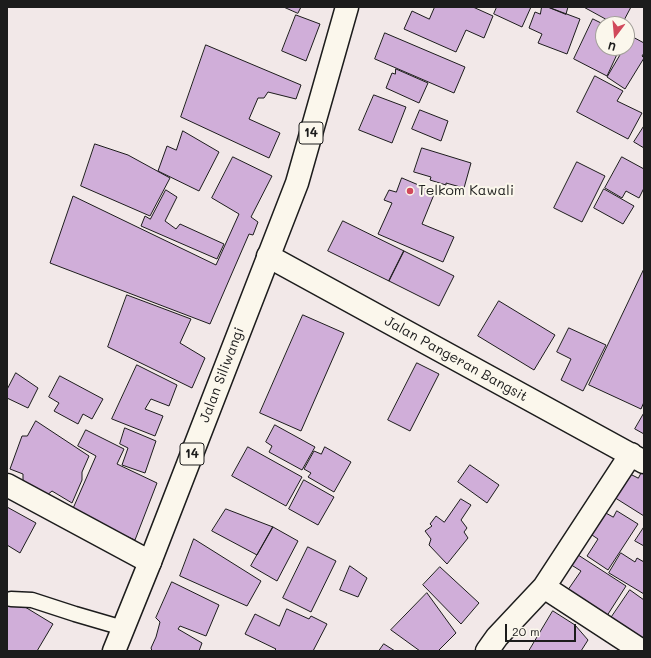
<!DOCTYPE html>
<html>
<head>
<meta charset="utf-8">
<style>
  body { margin:0 }
  #map { position:relative; width:651px; height:658px; overflow:hidden; background:#f2e8e8; font-family:Mali,sans-serif }
  canvas { display:block }
  .frame { position:absolute; inset:0; border:8px solid #1c1c1c; pointer-events:none }
  .north { position:absolute; left:595px; top:16px; width:40px; height:40px; box-sizing:border-box; background:#fbf7ec; border:1px solid #a29f99; border-radius:50%; rotate:196deg; font-size:11px; font-weight:700; line-height:16px; text-align:center; color:#1c1c1c }
  .north::after { content:''; display:block; margin:auto; width:14px; height:18px; background:#d1495b; clip-path:polygon(50% 0,100% 100%,50% 72%,0 100%) }
  .scale { position:absolute; left:505px; top:624px; width:71px; height:18px; box-sizing:border-box; border:2px solid #1c1c1c; border-top:0; padding-left:5px; font-size:12px; line-height:14px; white-space:nowrap; color:#1c1c1c; -webkit-text-stroke:3px #fbf7ec; paint-order:stroke }
</style>
</head>
<body>
<div id="map">
<canvas width="651" height="658"></canvas>
<div class="frame"></div>
<div class="north">U</div>
<div class="scale">20 m</div>
</div>
<script>
const context = document.querySelector('canvas').getContext('2d');
context.lineJoin = 'round';
function fillPath(path, color) { context.fillStyle = color; context.fill(path, 'evenodd'); }
function trace(path, color, width, dash) { context.strokeStyle = color; context.lineWidth = width; context.lineCap = dash ? 'butt' : 'round'; context.setLineDash(dash || []); context.stroke(path); }
function drawText(font, color, halo, rows, align = 'center') {
  context.font = font + ' Mali,sans-serif'; context.lineWidth = 4; context.setLineDash([]); context.textBaseline = 'middle'; context.strokeStyle = halo; context.fillStyle = color; for (const [text, x, y, turn = 0] of rows) {
    context.save(); context.translate(x, y); context.rotate((+turn || 0) * Math.PI / 180); context.textAlign = isNaN(turn) ? turn : align; if (halo) context.strokeText(text, 0, 0); context.fillText(text, 0, 0); context.restore();
  }
}
const building = new Path2D(`
  M284,7H301L298,13Z
  M435,7H473L493,16L484,38L466,30L456,52L404,29L412,11L429,19Z
  M497,7H531L522,27L494,14Z
  M542,7H548L580,19L567,54L538,43L542,34L529,28L535,12L540,14Z
  M548,7H568L566,14Z
  M584,7H631L622,24H615Z
  M296,15L320,24L306,61L282,51Z
  M593,19L603,24V48H614L619,50L607,76L574,59Z
  M385,33L465,67L454,93L375,59Z
  M631,36L644,43V53L642,56L644,58L625,89L607,77L624,48H627V44Z
  M206,45L301,85L296,99L268,92L264,98H258L249,119L280,133L269,158L181,117Z
  M396,69L428,83L419,103L386,88L392,73L395,74Z
  M595,76L623,91L617,101L642,113L628,139L577,112Z
  M374,95L406,107L392,143L359,130Z
  M420,110L448,121L441,141L412,129Z
  M644,126V148L634,142Z
  M183,131L219,152L199,191L158,171L167,146L176,150Z
  M95,144L128,155L170,178L150,216L81,186Z
  M422,148L471,163L464,188L446,183V185L430,180L431,177L414,172Z
  M233,157L272,176L251,217L258,222L253,235L249,234L210,324L50,263L73,196L216,265L239,214L212,198Z
  M622,157L644,169V188L639,198L626,191L622,198L605,188Z
  M577,162L605,176L582,222L554,208Z
  M402,178L435,192L422,224L454,237L443,262L378,234L392,203L384,200L389,190L396,192Z
  M604,189L634,206L623,224L594,208Z
  M166,190L177,197L165,221L176,229L180,224L224,244L217,259L141,226L145,216L150,219Z
  M343,221L404,251L389,281L328,251Z
  M404,251L454,276L439,306L389,281Z
  M644,269V402L641,409L589,385Z
  M127,295L191,319L180,343L205,358L192,388L108,347Z
  M499,301L555,335L534,370L478,336Z
  M303,315L344,333L301,431L260,413Z
  M569,328L606,345L583,391L561,380L571,359L557,352Z
  M417,363L439,374L410,431L388,420Z
  M137,365L177,385L169,406L151,399L145,409L163,416L155,436L112,419Z
  M16,373L38,388L28,408L7,398V390Z
  M60,376L103,399L92,419L83,414L78,424L54,411L59,403L49,397Z
  M644,413V434L635,429Z
  M36,421L89,456L82,472V480L72,503L52,491L46,496L23,485V474L10,469L22,436H27Z
  M275,425L315,447L302,470L269,452L272,446L266,442Z
  M125,428L156,441L145,473L122,465L128,448L120,444Z
  M86,430L124,449L117,464L157,483L135,540L71,513L96,456L78,446Z
  M248,447L302,477L286,506L232,476Z
  M325,447L351,462L334,492L308,477L311,473L304,469L314,451L321,454Z
  M470,465L499,485L487,503L458,482Z
  M642,472L644,473V516L609,494L630,474L638,478Z
  M304,480L334,497L318,525L289,509Z
  M461,499L471,505L461,520L467,528L464,532L468,538L447,564L429,545L431,539L425,531L432,526L430,524L436,516L444,522Z
  M7,507L36,523L20,553L7,545Z
  M226,509L273,527L257,555L212,531Z
  M617,511L638,524L608,570L587,556L598,539L589,533L604,512L613,517Z
  M273,527L298,541L277,581L251,566Z
  M644,527V546L635,541Z
  M194,539L261,581L247,606L180,576Z
  M308,547L336,561L311,612L283,598Z
  M572,551L626,586L603,622L563,597L581,571L565,561Z
  M621,553L635,562L637,558L644,562V594L609,573Z
  M350,566L367,578L358,597L340,590Z
  M440,567L479,603L461,624L423,585Z
  M172,582L219,605L206,636L180,626L178,629L202,643L199,651H152L151,648L156,637L160,622L156,618Z
  M630,590L644,600V639L611,618Z
  M427,593L456,633L438,651H420L391,630Z
  M7,596L53,624L37,651H7Z
  M287,609L309,619L311,616L327,624L313,651H274L276,649L245,634L255,614L279,626Z
  M553,611L575,625L588,640L581,651H529Z
  M384,644L395,651H379Z`);
fillPath(building, '#d0aed9');
trace(building, '#1c1c1c', 1);
const lane = new Path2D(`
  M11,599L32,600L75,614L123,628`);
const street = new Path2D(`
  M268,256L644,462
  M7,485L150,562
  M544,587L642,651
  M487,651L497,637L544,587L631,454`);
const highway = new Path2D(`
  M114,651L150,562L297,183L347,7`);
trace(lane, '#1c1c1c', 17);
trace(street, '#1c1c1c', 25);
trace(highway, '#1c1c1c', 25);
trace(lane, '#fbf7ec', 14);
trace(street, '#fbf7ec', 22);
trace(highway, '#fbf7ec', 22);
for (const [x, y, r, color] of [
  [410,191,4,"#d1495b"]
]) { const dot = new Path2D(); dot.arc(x, y, r, 0, 2 * Math.PI); context.fillStyle = color; context.fill(dot); trace(dot, '#fbf7ec', 1.5); }
for (const [x, y, w] of [
  [311,133,24],
  [192,454,24]
]) { const box = new Path2D(); box.roundRect(x - w / 2, y - 11, w, 22, 3); context.fillStyle = '#fbf7ec'; context.fill(box); trace(box, '#1c1c1c', 1); }
drawText('bold 13px', '#1c1c1c', null, [
  ["14",311,133],
  ["14",192,454]
]);
drawText('14px', '#1c1c1c', '#fbf7ec', [
  ["Telkom Kawali",418,191]
], 'left');
drawText('14px', '#1c1c1c', '#fbf7ec', [
  ["Jalan Pangeran Bangsit",456,359,29],
  ["Jalan Siliwangi",222,375,-69]
]);
</script>
</body>
</html>
